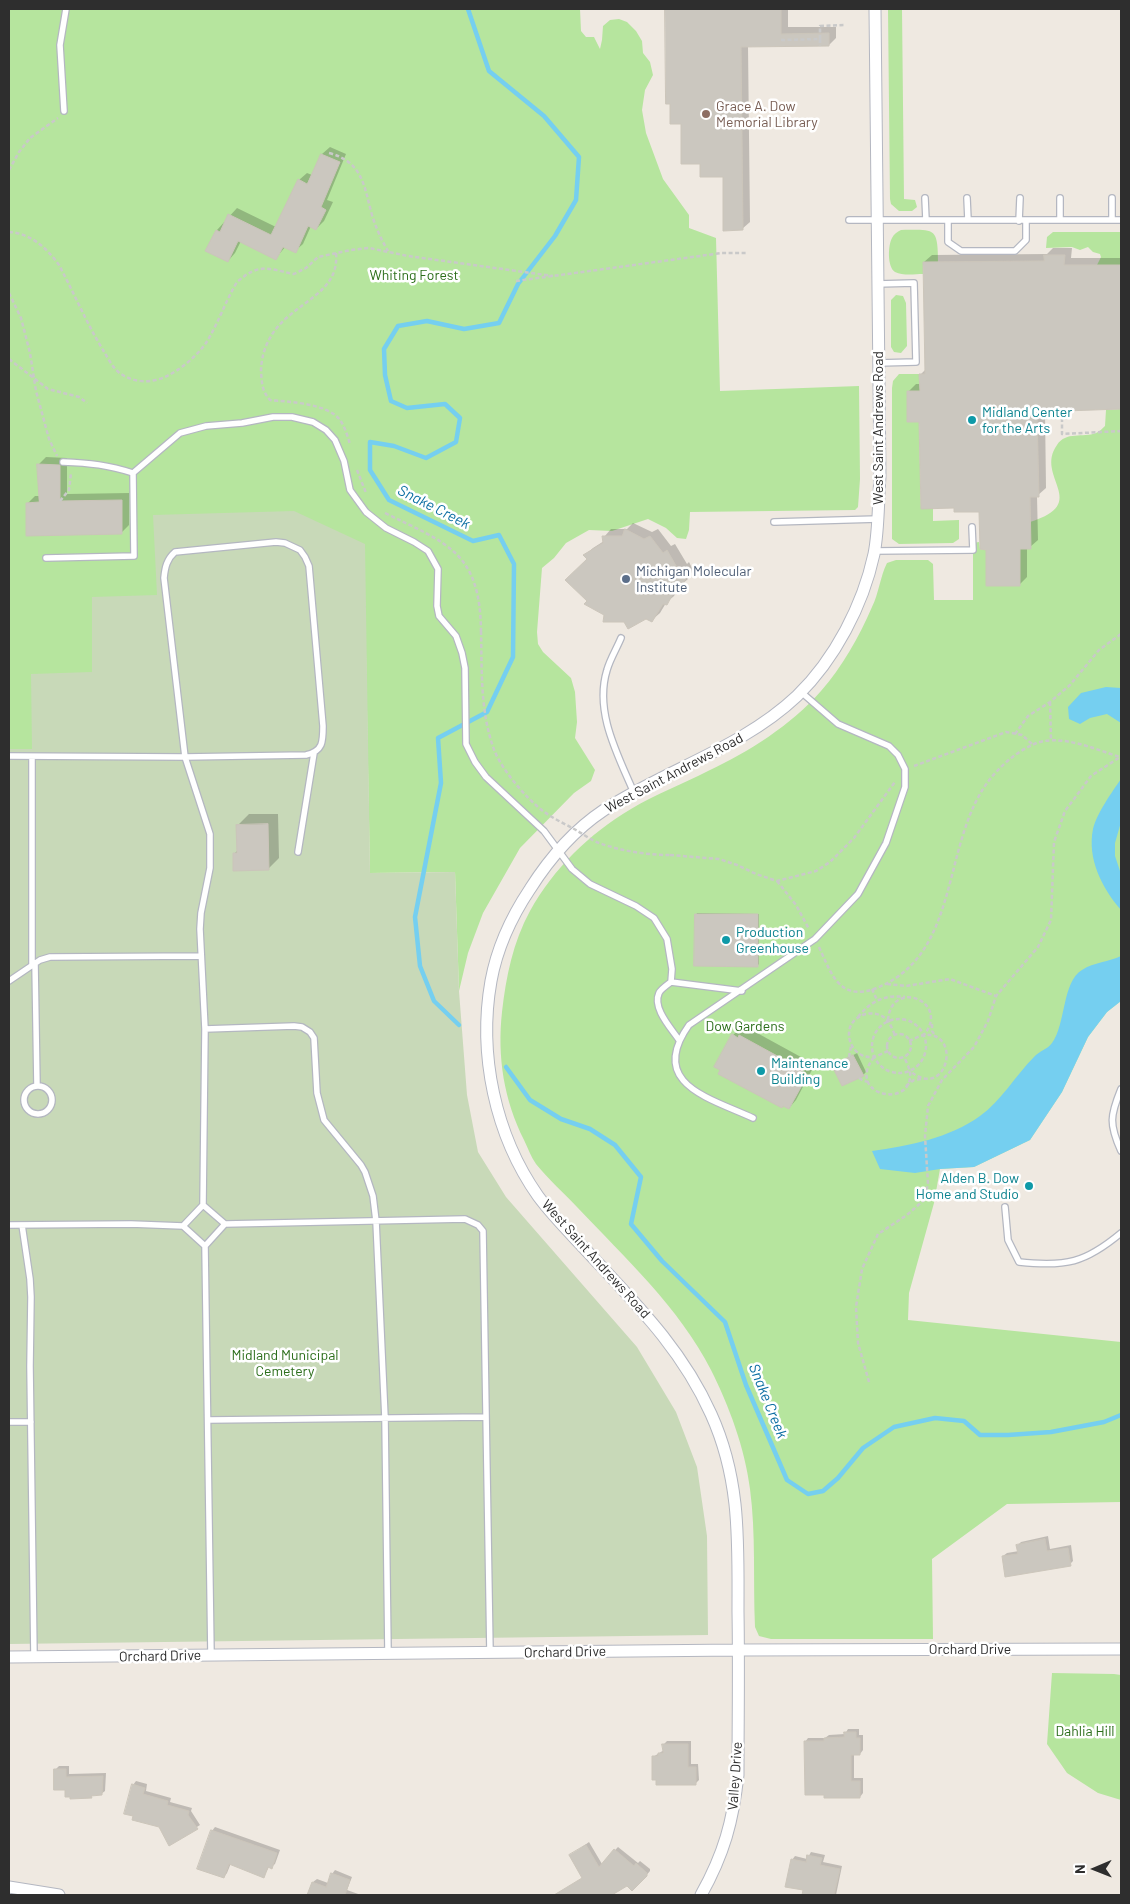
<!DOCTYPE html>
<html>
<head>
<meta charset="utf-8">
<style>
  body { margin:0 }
  #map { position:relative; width:1130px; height:1904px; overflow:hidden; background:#efe9e1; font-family:Barlow,sans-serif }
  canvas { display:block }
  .frame { position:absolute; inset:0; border:10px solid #2e2e2e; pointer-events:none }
  .north { position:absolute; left:1070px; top:1844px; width:50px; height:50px; -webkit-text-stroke:4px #fff; paint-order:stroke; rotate:269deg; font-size:14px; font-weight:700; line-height:20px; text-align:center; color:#2e2e2e }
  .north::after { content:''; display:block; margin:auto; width:18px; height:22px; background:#2e2e2e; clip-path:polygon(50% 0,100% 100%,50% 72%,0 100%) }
</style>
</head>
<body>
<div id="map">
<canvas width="1130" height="1904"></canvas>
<div class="frame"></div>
<div class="north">N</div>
</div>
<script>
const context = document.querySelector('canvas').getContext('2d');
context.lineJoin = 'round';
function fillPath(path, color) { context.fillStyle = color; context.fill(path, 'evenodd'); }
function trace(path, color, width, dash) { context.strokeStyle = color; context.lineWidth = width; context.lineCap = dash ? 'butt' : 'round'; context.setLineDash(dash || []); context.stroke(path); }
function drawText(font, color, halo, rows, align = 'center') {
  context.font = font + ' Barlow,sans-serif'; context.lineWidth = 5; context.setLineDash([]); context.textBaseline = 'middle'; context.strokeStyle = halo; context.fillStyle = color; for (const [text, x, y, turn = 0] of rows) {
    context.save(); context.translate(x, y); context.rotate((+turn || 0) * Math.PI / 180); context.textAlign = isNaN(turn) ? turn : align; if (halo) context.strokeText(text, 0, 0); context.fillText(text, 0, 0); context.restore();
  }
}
fillPath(new Path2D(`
  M9,9H580L581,31L586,37H594L600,49L602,40L603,26L610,20L619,19L627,22L636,31L642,41L643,53L650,62L653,75L645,90L642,110L646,133L663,179L689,215V228L716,238L720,391L859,386L860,479L858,507L855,510L690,512L689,530L686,539L677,538L666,528L648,519L612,531L589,530L566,543L554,558L542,568L537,632L538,644L543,652L571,678L575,692L577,722L575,738L595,770L591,781L574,793L520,848L483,913L468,953L459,991L455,872L370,873L364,544L157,595L92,672L32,749H9Z
  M888,9H902L904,199L915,200L917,207L912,211H899L891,204L890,199Z
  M901,230C934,230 938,226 938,262H923V274C915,274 903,276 895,272C887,267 888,245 892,238C894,234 897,232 901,230Z
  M1053,232H1121V265H1097L1101,257L1100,254L1093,252L1088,247L1080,250L1072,247L1046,248L1047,237Z
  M896,295L903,296L906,303L907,346L901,353L894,352L891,347V300Z
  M899,374H919L920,391H907V422H919L921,508H933V521L959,520V539L953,543L899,544L892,539V388L893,381Z
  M1121,409V1001L1107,1012L1088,1037L1062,1092L1030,1140L974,1167L940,1169L934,1203L909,1293L908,1320L1121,1342V1502L1007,1504L932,1559L933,1639H771L759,1636L755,1627C753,1581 756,1534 750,1489C745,1448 729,1406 711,1370C679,1307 625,1258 577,1207C564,1193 548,1179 536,1164C531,1157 528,1148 524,1140C504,1100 497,1057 502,1012C506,977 513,942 530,911C554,868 589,834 631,809C656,794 683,784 708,771C750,751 790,726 821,691C842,667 859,637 872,607C879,593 880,577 887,563L896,560H928L933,564L934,600H973V543L979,542L980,549L986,550L987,586H1020V549L1030,522C1092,503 1034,477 1057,445C1066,431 1083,438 1096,433C1099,432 1103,428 1105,426L1106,410Z
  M1052,1673L1114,1674L1121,1675V1800L1098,1793L1067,1773L1047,1744Z`), '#b6e59e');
fillPath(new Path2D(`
  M294,511L365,544L370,873L455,872L459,991L467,1095L478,1152L506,1197L637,1347L676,1412L697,1467L707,1536L708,1635L9,1644V749H32L31,674L92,672V597L157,595L153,515Z`), '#c8d9b8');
fillPath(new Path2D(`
  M1106,687L1121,688V723L1107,714L1090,718L1080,724L1069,719L1068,707L1081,693Z
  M1121,779V822L1115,843V856L1121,874V910C1102,888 1087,859 1093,829C1097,813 1112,792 1121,779Z
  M1121,956V1001L1107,1012L1088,1037L1062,1092L1030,1140L974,1167L940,1169L915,1173L880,1169L872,1151C908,1146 950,1138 980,1116C1001,1101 1016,1075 1034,1057C1039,1051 1048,1049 1052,1043C1066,1024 1062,982 1082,970C1094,962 1109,962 1121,956Z`), '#75cff0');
fillPath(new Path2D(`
  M666,9H788V27H836V38L829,45L748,46L750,222L742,229L724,176L701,163L671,102L667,103Z
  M330,147L346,154L327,200L333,202L324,221L316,229L311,226L303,244L295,251L286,246L276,258L241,241L235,253L228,261L207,251L217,230L237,208L276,227L299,180L307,173L312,175L322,154Z
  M1053,248H1072L1071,258H1121V408L1045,411L1046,488L1037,496L1038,540L1030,547H1027V577L1020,584L987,548L980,511L921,420L908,392L916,384H921V374L926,369L924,262L932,255L1047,254Z
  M46,457L67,458V494L129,493V525L122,532L27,504L35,496H40L39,464Z
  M633,523L652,532L658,529L671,546L675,544L687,564L689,562L693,570L688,579L680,586L674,596L666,603L660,613L652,620L646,617L625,621L605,614L589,601L588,559L585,555L593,548L604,541V537L611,529H627Z
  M249,814H278L279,858L268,869L234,854L238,850L237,826Z
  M697,913L759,914V964L758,965L696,915Z
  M741,1028L746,1030L748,1028L810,1062L808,1065L813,1068L796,1100L789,1108L733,1035Z
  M857,1053L866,1072L863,1075L834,1066Z
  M1048,1536L1050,1549L1071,1545L1073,1561L1070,1564L1003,1556L1007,1553L1019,1551L1018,1545L1021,1542Z
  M848,1729H859V1735H863V1750L860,1754H854V1778H863V1793L860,1797L805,1742L808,1738H825L829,1735L845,1734Z
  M667,1741H691V1764H698L699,1780L695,1784L653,1757L664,1750V1744Z
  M59,1766H69V1774L106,1773L105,1791L101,1794H93L91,1797L66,1789L55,1770Z
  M136,1781L147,1784L146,1791L171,1798L170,1802L192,1808L191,1811L200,1825L170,1844L133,1785Z
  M215,1827L280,1850L275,1864L271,1867H269L264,1876L231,1863L227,1873L224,1877L212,1831Z
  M589,1842L602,1864L618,1847L638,1863L640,1861L650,1869V1871L639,1884L627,1885L612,1895H561L583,1878L570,1856Z
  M811,1852L825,1855L823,1862L842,1866L836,1895H803L804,1889L792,1860L795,1856L807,1859Z
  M335,1870L352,1877L347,1890L361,1895H309L313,1882L317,1879L328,1883L332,1874Z`), '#0003');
trace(new Path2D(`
  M459,1025L434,1001L420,966L415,917L441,783L438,738L487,712L513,657L514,564L499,535L473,541L389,500L370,470V442L394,446L426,458L456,442L460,418L445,404L407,408L391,401L385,375L384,349L398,326L427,321L464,329L499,323L518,284L555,236L576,200L579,157L544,116L489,71L468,9
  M506,1067L530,1100L561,1119L590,1129L615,1145L641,1177L631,1224L662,1261L725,1322L746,1385L787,1480L808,1494L823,1491L838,1478L863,1448L894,1427L935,1418L964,1421L980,1435H1008L1051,1432L1104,1422L1121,1415`), '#75cff0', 4.5);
const building = new Path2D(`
  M665,9H781V34L829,33V46L741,47L743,230L723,231V177H700V164H681V124H670V104H666Z
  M321,154L340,162L321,207L326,210L316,230L308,226L296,253L283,247L276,260L238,241L228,262L205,251L216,230L220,232L228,214L271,235L298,179L307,184Z
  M1044,255H1065L1064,265H1121V409L1037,412L1039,497H1030L1031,549H1020V586H986V550L980,549L979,512H954V508L921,509L919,422H907V391H920L919,374H925L923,262L1044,261Z
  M37,464L60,465V501L122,500V534L26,536V503L39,502Z
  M625,529L644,539L650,536L663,553L667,550L679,571L681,569L686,578L681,588L677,586L667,605L663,604L652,622L646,619L628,629L624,622H603L604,615L584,604L587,601L565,580L587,559L583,555L603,543L602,536H622Z
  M268,824L269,870L233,871V853H237L236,825Z
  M695,914H758V967L694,966Z
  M732,1034L738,1038L739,1035L803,1070L801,1073L807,1076L789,1109L783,1106L782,1108L718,1074L720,1070L714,1067Z
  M853,1055L864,1076L842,1086L832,1066Z
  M1045,1539L1047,1551L1068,1548L1071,1566L1005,1577L1002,1556L1018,1554L1016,1545Z
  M844,1732H856V1738H860V1755H851V1781H860V1798H824V1795H805L804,1741H824V1738L844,1737Z
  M662,1744H688V1767H696V1785H656V1780H652V1756H658V1753H663Z
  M54,1769H66V1777L103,1776L102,1795L91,1796L92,1798L70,1799V1797H65V1790H54Z
  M132,1784L145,1788L143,1794L168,1801L167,1805L189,1811L188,1815L198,1829L169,1846L159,1827L132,1820L133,1816L124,1814Z
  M211,1830L277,1853L272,1869L268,1867L264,1878L229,1864L224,1878L197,1869Z
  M586,1845L599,1867L614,1849L634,1866L636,1863L647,1873V1876L632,1891L627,1886L612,1895H554L582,1878L569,1855Z
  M807,1855L822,1858L820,1865L840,1869L834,1895H802L803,1890L785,1887L791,1859L806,1862Z
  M331,1873L350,1880L345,1895H307L312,1882L326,1887Z`);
fillPath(building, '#cbc7bf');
trace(building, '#cbc5ba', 1);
const service = new Path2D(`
  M64,111L60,45L66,9
  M925,198L926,220
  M967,198L968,220
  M1060,198V220
  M1112,198V220
  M849,220H1121
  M948,220V242L961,251H1015L1026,240V221
  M1019,221L1020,198
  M877,284L914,283L916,362L878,363
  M63,462C90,463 108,465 133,473L180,433L206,426L242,423L273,417H292L313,422L326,430L335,440L344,461L350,490L366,512L386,528L414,542L428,551L438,569L437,606L439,616L456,636L462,653L465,668L466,744L475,762L486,777L544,831L572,869L590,884L636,906L654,918L667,939L672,969L671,982C667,985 661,989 659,993C652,1008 671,1028 679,1040
  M774,522L878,519
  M874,551L973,550L972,527
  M46,558L134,556L133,473
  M621,638C617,648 610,659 607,670C594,712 618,755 634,793
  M9,756L185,757L306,755C323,751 323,742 323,726L309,566L305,557L300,550L285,543L276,542L175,552C167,559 165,567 164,578L185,757L210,834V868L201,913L200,929L205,1029L203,1205
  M298,852L314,753
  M35,963L37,1086
  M32,965V757
  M9,981L40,960L50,957L201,956
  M671,982L742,991
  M205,1029L294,1026L302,1027L310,1032L314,1038L317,1093L324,1120L361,1165L365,1172L373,1196L376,1221L385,1418L388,1653
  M24 1100a14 14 0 1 1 28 0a14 14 0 1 1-28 0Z
  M1121,1089C1110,1116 1109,1124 1121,1151
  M753,1118C710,1098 647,1084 689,1025L815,939L858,894L886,843L905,787V769L898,755L889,746L838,724L801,692
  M1005,1207L1008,1240L1019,1262C1066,1267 1085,1263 1121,1233
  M225,1224L465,1219L478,1225L483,1231L490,1653
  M9,1225L131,1224L183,1226L205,1246L225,1224L203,1205L183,1226
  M22,1225L30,1279L31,1297L30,1366L34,1657
  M205,1246L211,1655
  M208,1420L486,1417
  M9,1422H31`);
const minor = new Path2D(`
  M9,1657L738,1650L1121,1649
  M9,1887L59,1895
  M701,1895C724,1854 733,1821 738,1775C738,1721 739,1666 738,1612C738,1542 741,1480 711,1414C681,1347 633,1301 584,1248C568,1231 552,1215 538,1196C495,1135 478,1054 491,981C497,948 512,916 530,889C549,859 574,830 604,810C667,769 742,748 797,696C835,659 863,605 874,554C879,529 878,502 880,477L875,9`);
trace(service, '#b4b7c1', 8);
trace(minor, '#b4b7c1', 13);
trace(new Path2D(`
  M820,39V46
  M781,40L820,39V26L845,25
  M329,153C363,162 364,186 372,215C376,228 381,239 388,251
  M9,170L19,152L30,138L58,118
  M9,232C30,233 47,248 59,265C74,293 86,322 103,350C108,358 113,369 121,374C134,383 151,383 165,377C180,370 196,357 206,343C218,324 225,302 237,282C260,262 268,269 294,274L306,268L318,257L351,250L369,248L408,256L553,276
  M336,253C339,286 311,297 290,315C272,329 261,349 261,372C262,384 262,391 270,400C289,402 327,403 340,420C345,427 348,437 350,445
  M516,281L722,253H746
  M9,293L21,318L30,353L36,391L49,439L57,456
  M9,359L48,389L79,397L87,403
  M1037,418L1062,417V434L1121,431
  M357,470L366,493
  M60,501L69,490L71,473
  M385,513C448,544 480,552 481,631
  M1050,702L1051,740
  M1015,734L1028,716L1050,702L1070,685L1099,650L1121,634
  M914,766L1006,732L1022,735L1032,744
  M670,855L719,859L737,865L756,874L777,881L816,871L830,862L854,838L895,782
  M777,881L796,905L809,929
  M819,947C831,973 839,1001 874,989C956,959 943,858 980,794C991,774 1011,755 1032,745C1058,732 1094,749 1120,757
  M887,984L906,986L950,979L996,996
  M872,989L877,1000
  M858,1017C870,1002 884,994 905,997
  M872 1046a27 27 0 1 1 54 0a27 27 0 1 1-54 0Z
  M888,1020C891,978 951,1001 924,1035
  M932,1024V1031L936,1037
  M887 1046a12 12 0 1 1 24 0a12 12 0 1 1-24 0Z
  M909,1041C914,1039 919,1036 924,1035C963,1031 947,1102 910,1071
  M888,1051C883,1053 878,1056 873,1057C856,1059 844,1040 851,1025C858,1012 878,1009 888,1021C891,1025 893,1031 895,1035
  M849,1057L851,1046
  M874,1057C844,1096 914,1110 910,1072C909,1067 906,1061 904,1057
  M859,1078L864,1081L869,1082
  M906,1086L914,1080L921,1079
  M869,1382L858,1343L856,1307L862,1269L878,1234L907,1215L924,1200L928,1184L925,1136L928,1106L942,1080L974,1047L988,1021L996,996L1038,947L1051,920L1054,842L1065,811L1091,776L1120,757`), '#c9c9c9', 2.5, [4, 2.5]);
trace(service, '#fff', 5.5);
trace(minor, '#fff', 11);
trace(new Path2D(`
  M481,631C482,672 480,714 495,752C503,771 526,798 543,811C552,818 565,824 576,830C583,834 591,840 599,843C621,851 647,855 670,855`), '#c9c9c9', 2.5, [4, 2.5]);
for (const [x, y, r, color] of [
  [706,114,5,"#8d6e63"],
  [972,420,5,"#0f9aa8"],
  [626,579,5,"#5c6f8a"],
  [726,940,5,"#0f9aa8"],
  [761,1071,5,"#0f9aa8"],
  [1029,1186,5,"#0f9aa8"]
]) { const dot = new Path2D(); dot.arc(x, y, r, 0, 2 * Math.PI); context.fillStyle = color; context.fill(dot); trace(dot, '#fff', 2); }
drawText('14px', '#785e54', '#fff', [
  ["Grace A. Dow",716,106],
  ["Memorial Library",716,122]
], 'left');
drawText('14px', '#2c6e1b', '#fff', [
  ["Whiting Forest",414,275],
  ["Dow Gardens",745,1026],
  ["Midland Municipal",285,1355],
  ["Cemetery",285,1371],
  ["Dahlia Hill",1085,1731]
]);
drawText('14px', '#0d838f', '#fff', [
  ["Midland Center",982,412],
  ["for the Arts",982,428],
  ["Production",736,932],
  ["Greenhouse",736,948],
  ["Maintenance",771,1063],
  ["Building",771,1079],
  ["Alden B. Dow",1019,1178,"right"],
  ["Home and Studio",1019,1194,"right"]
], 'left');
drawText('14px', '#2e2e2e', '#fff', [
  ["West Saint Andrews Road",878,428,-90],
  ["West Saint Andrews Road",674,773,-28],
  ["West Saint Andrews Road",596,1259,48],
  ["Orchard Drive",970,1649],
  ["Orchard Drive",565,1652,-1],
  ["Orchard Drive",160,1656,-1],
  ["Valley Drive",735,1776,-86]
]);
drawText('14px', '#4e5e75', '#fff', [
  ["Michigan Molecular",636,571],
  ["Institute",636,587]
], 'left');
drawText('italic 15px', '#0d6fa3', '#fff', [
  ["Snake Creek",434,507,27],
  ["Snake Creek",768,1401,68]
]);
</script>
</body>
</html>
